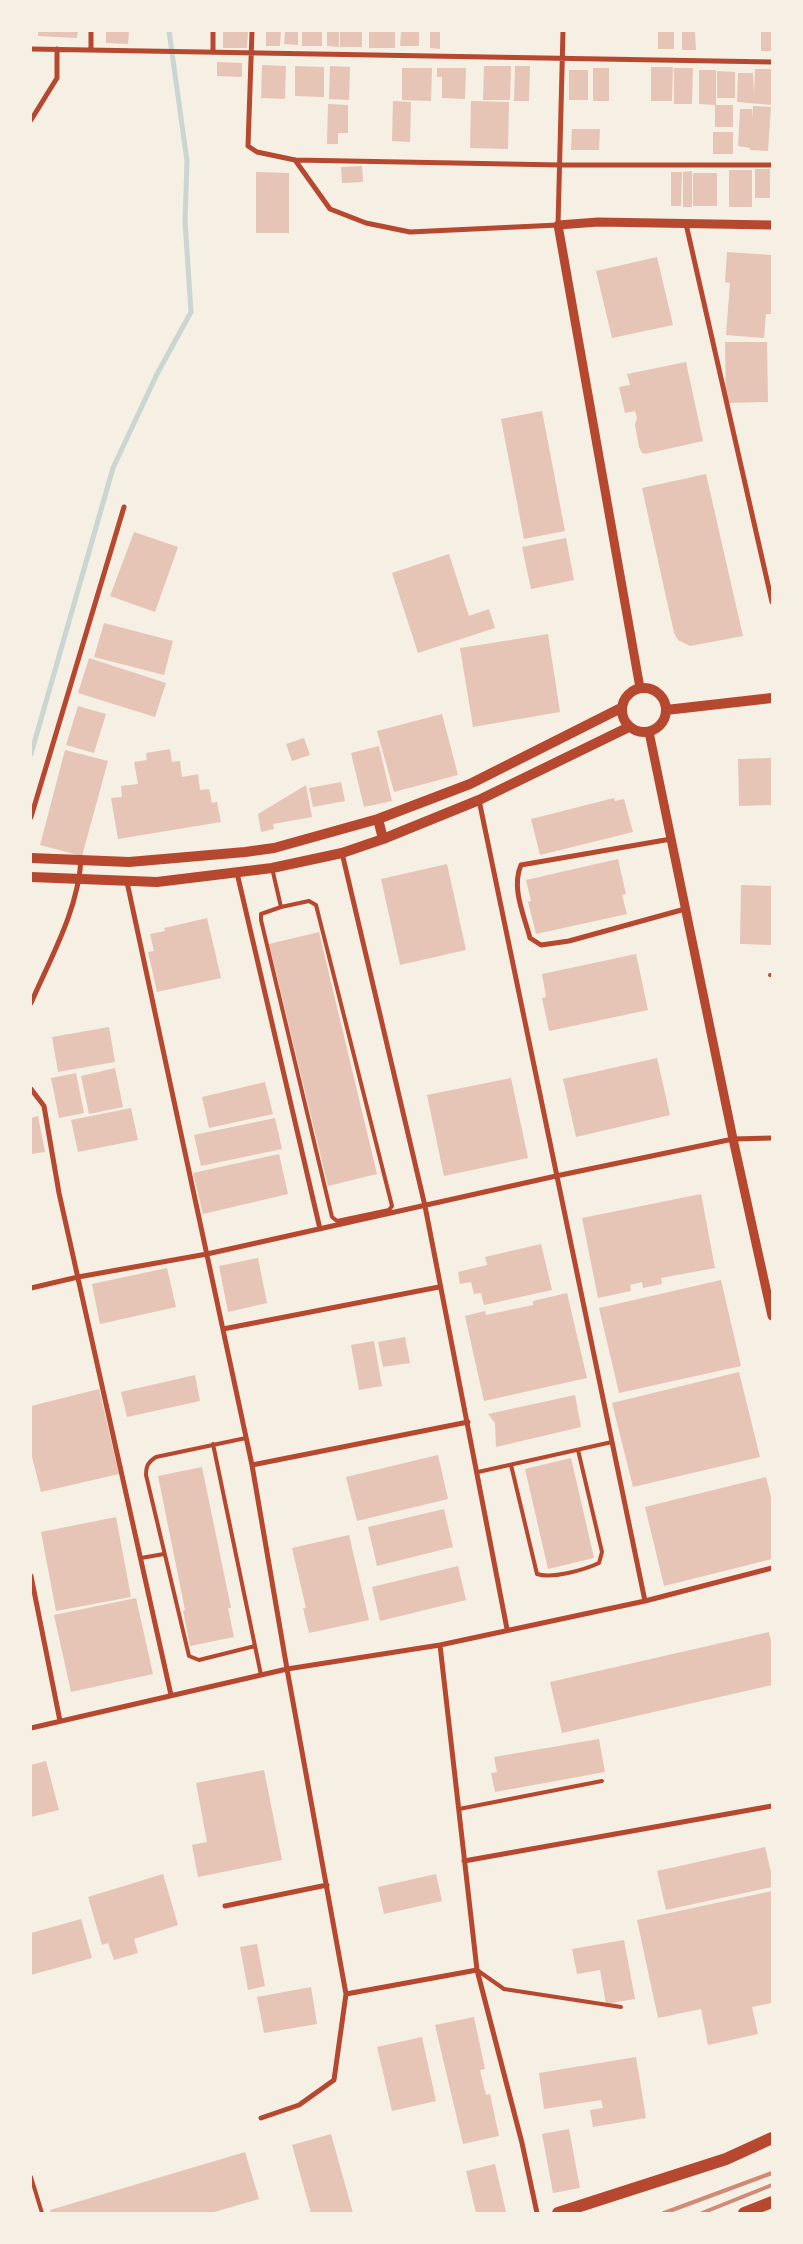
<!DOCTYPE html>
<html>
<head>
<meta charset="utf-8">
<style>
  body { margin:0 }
  #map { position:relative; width:803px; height:2244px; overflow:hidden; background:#f6efe4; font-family:"Nunito Sans",sans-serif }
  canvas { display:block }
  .frame { position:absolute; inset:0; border:32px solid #f6efe4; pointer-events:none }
</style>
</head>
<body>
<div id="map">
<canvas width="803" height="2244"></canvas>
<div class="frame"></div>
</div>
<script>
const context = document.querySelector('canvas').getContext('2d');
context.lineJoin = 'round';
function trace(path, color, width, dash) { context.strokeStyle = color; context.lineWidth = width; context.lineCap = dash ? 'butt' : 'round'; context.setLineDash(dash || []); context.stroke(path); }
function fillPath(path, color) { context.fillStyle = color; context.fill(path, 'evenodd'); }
trace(new Path2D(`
  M31,754L113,468L157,374L191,312L185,221L187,161L169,31`), '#c9d6d2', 5);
fillPath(new Path2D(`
  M38,31H78L77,38L38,36Z
  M106,31H129L128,44L106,43Z
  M266,31H281L280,46H266Z
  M285,31H298V45L284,44Z
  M302,31H322V46H302Z
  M327,31H339V47L327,46Z
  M340,31H362V47H340Z
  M369,31H395V48H369Z
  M401,31H419V46H400Z
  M430,31H440V49L430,48Z
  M658,31H674V49H658Z
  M682,31H695L696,50H682Z
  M761,31H772V51H761Z
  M223,32H248L247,48H223Z
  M217,62L242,63V77L217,76Z
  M262,65L286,66L285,99L261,98Z
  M295,66L324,67V97L295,96Z
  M330,66L350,67L349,100L329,99Z
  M484,66H511L510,100H483Z
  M515,66H530L529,101H514Z
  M651,67H673L672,101H651Z
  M402,68H432L431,101L402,100Z
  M437,68H466L465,99L442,98V77H437Z
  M593,68H609V101H593Z
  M674,68H693L692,104H674Z
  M755,69H772V105L737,102L738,73H753L754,93Z
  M569,70H588V100H569Z
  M699,70H716V105L699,104Z
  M717,71L735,72V98H717Z
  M393,101L411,102L410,142L392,141Z
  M471,101L509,102L508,149L470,148Z
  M328,104L348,105V133H338V144H327Z
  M715,105H733V127H715Z
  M753,106L771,107L768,151L750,150V148L738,146L740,109H752V120Z
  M572,129H600L599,150H571Z
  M713,132H733V154H713Z
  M362,166L363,182L342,183L341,167Z
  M755,169H770V198H755Z
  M729,170H752V207H729Z
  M692,171V207H683V172Z
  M256,172L289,173V233H256Z
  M671,172H682L681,206H671Z
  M693,173H717V206H693Z
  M727,252L772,255V314H766L764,338L726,335L730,283L725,282Z
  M657,257L673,325L612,338L596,271Z
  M725,342H767L768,402L726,403Z
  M686,362L703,441L645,454L642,453L639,447L635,425L637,418L635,411L625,413L619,387L630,385L627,374Z
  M542,411L565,531L524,539L501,419Z
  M706,474L743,636L690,646L678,640L674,633L642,488Z
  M134,532L178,547L155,612L110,596Z
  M566,538L574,580L531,589L522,547Z
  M449,554L469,616L489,609L495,628L418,653L392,573Z
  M104,623L173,641L164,675L94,657Z
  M548,634L560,712L473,727L460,648Z
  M89,658L166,683L155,717L78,693Z
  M78,706L106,714L94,753L66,745Z
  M442,714L458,775L394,792L377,731Z
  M304,738L310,755L292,761L286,744Z
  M379,746L392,801L364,807L351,753Z
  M170,749L172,762L180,761L182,777L198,774L200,790L209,789L212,803L217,802L221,822L118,839L111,798L122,797L121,786L138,784L134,762L147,760L146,753Z
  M65,750L108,761L82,856L40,845Z
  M772,758V805L739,806L738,759Z
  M341,782L345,801L313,807L309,788Z
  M306,785L312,817L273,824L274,829L261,832L258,814Z
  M614,798L615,801L624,799L633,832L540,855L531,819Z
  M618,859L626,894L622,895L627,914L536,934L528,902L531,901L526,880Z
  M447,864L466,950L400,965L381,879Z
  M741,885L772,886V945L740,944Z
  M207,918L221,978L157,992L148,952L154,951L150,934L165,931L164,928Z
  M319,932L377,1174L328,1186L269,944Z
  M636,954L648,1010L549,1031L542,998L546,997L542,974Z
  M109,1027L115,1062L58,1072L52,1037Z
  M657,1058L670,1115L576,1137L563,1079Z
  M115,1068L123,1107L89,1114L81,1076Z
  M76,1073L84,1113L59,1118L51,1078Z
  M511,1078L528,1158L444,1176L427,1095Z
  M265,1082L273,1114L209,1128L202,1097Z
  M131,1108L138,1140L78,1152L71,1120Z
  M38,1116L45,1152L31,1154V1118Z
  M275,1118L282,1149L201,1166L194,1135Z
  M279,1154L288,1194L203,1214L193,1173Z
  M701,1194L715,1268L661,1278L662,1284L643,1288L642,1282L630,1285L631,1291L598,1298L582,1218Z
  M541,1244L552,1290L484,1305L481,1293L474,1294L471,1282L460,1284L458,1272L487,1265L485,1257Z
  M258,1258L267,1303L228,1312L219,1266Z
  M167,1268L176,1307L100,1324L92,1284Z
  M721,1280L741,1366L619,1393L599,1308Z
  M567,1293L587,1378L484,1401L465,1316L485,1311L486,1315L533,1305V1301Z
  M405,1337L410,1363L383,1367L378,1342Z
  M374,1341L382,1386L359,1390L351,1345Z
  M739,1372L760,1457L633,1487L612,1403Z
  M195,1375L200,1401L127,1417L121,1392Z
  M99,1389L119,1474L41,1492L31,1453V1406Z
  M575,1395L581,1427L496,1447L495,1423L488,1414Z
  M438,1455L448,1499L357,1521L346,1477Z
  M571,1458L594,1558L548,1569L525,1469Z
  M202,1467L231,1608H228L234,1637L190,1646L183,1611L185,1610L158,1476Z
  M766,1477L772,1501V1559L664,1586L645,1507Z
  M444,1509L453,1547L377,1566L368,1527Z
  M116,1517L131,1597L56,1611L41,1532Z
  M349,1535L369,1620L309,1633L303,1608H306L292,1548Z
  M458,1566L466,1600L380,1621L372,1587Z
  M136,1598L153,1674L71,1692L54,1615Z
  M769,1632L772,1646V1685L562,1733L550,1682Z
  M599,1739L605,1772L495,1792L491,1773L497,1772L494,1757Z
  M46,1761L59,1810L31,1817V1765Z
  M264,1770L282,1860L198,1877L192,1845L207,1842L196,1783Z
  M765,1847L772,1876V1887L666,1910L657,1871Z
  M163,1874L178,1925L134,1939L138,1953L114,1960L108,1943L102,1945L88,1897Z
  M436,1874L442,1901L384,1914L378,1887Z
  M772,1891V2003L752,2007L758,2034L708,2045L701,2009L658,2018L637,1920Z
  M81,1919L92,1958L31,1975V1933Z
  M624,1940L635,1999L606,2004L600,1970L577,1974L572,1949Z
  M257,1944L265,1986L248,1990L240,1947Z
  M311,1987L317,2024L264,2033L257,1997Z
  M474,2017L485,2069L480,2070L486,2095L490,2094L499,2136L463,2144L435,2025Z
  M422,2037L436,2101L392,2111L377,2047Z
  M636,2057L646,2118L593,2127L590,2110L603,2108L601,2100L544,2109L539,2073Z
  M569,2129L580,2188L553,2193L542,2134Z
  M331,2134L353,2213H311L292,2145Z
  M245,2152L259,2199L211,2213H51L50,2210Z
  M495,2164L506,2212L476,2213L466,2171Z`), '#e6c5b7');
trace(new Path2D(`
  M272,868L281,907L261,914V920L332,1217L337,1221L389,1210L392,1206L316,905L309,901L281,907
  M770,975H772
  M246,1438L156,1457C148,1462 146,1466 146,1475L189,1656L199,1660L255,1646
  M213,1444L261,1675
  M511,1465L537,1574C552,1579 584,1570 599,1563L602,1552L578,1450
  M478,1472L612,1442
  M141,1558L164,1554
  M459,1809L602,1781
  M477,1970L504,1989L621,2007
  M31,2177L42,2213`), '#b5482f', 4);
trace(new Path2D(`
  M91,31V50
  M213,31V52
  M252,31L248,146L257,152L295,160L560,165H772
  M31,49L772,62
  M31,120L57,78V49
  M295,160L330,209L366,223L410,232L558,225L563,31
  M686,224L772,602
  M479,800L645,1601
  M31,817L124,507
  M671,839L521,865C511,888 524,915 530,938L541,945L569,941L685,909
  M342,853L425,1206L507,1629
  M237,873L320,1229
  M127,882L252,1465L287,1669L346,1994L334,2080L299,2105L261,2118
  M31,1003C51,957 78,910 81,860
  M31,1089L44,1106L59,1193L171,1695
  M31,1288L78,1277L207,1254L556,1176L733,1139L772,1138
  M223,1329L439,1287
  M252,1465L468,1422
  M31,1576L60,1721
  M440,1645L477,1970L522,2143L537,2213
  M31,1728L287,1669L440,1645L645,1601L772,1568
  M464,1861L772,1806
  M225,1906L327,1885
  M346,1994L477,1970`), '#b5482f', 5);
trace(new Path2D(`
  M640,688L558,225L598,222L772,225
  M649,732L733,1139L772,1316`), '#b5482f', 9);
trace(new Path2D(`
  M622 710a22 22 0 1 1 44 0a22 22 0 1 1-44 0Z
  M666,710L772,698
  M378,819L383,839
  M31,858L129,862L245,852L274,848L378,819L470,784L621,708
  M31,877L157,882L272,868L342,853L383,839L479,800L629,727`), '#b5482f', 10);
trace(new Path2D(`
  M558,2213L726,2159L772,2138
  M744,2213L772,2202`), '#b5482f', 12);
trace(new Path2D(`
  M664,2213L772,2173
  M702,2213L772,2185`), '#cf8b77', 4);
</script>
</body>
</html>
